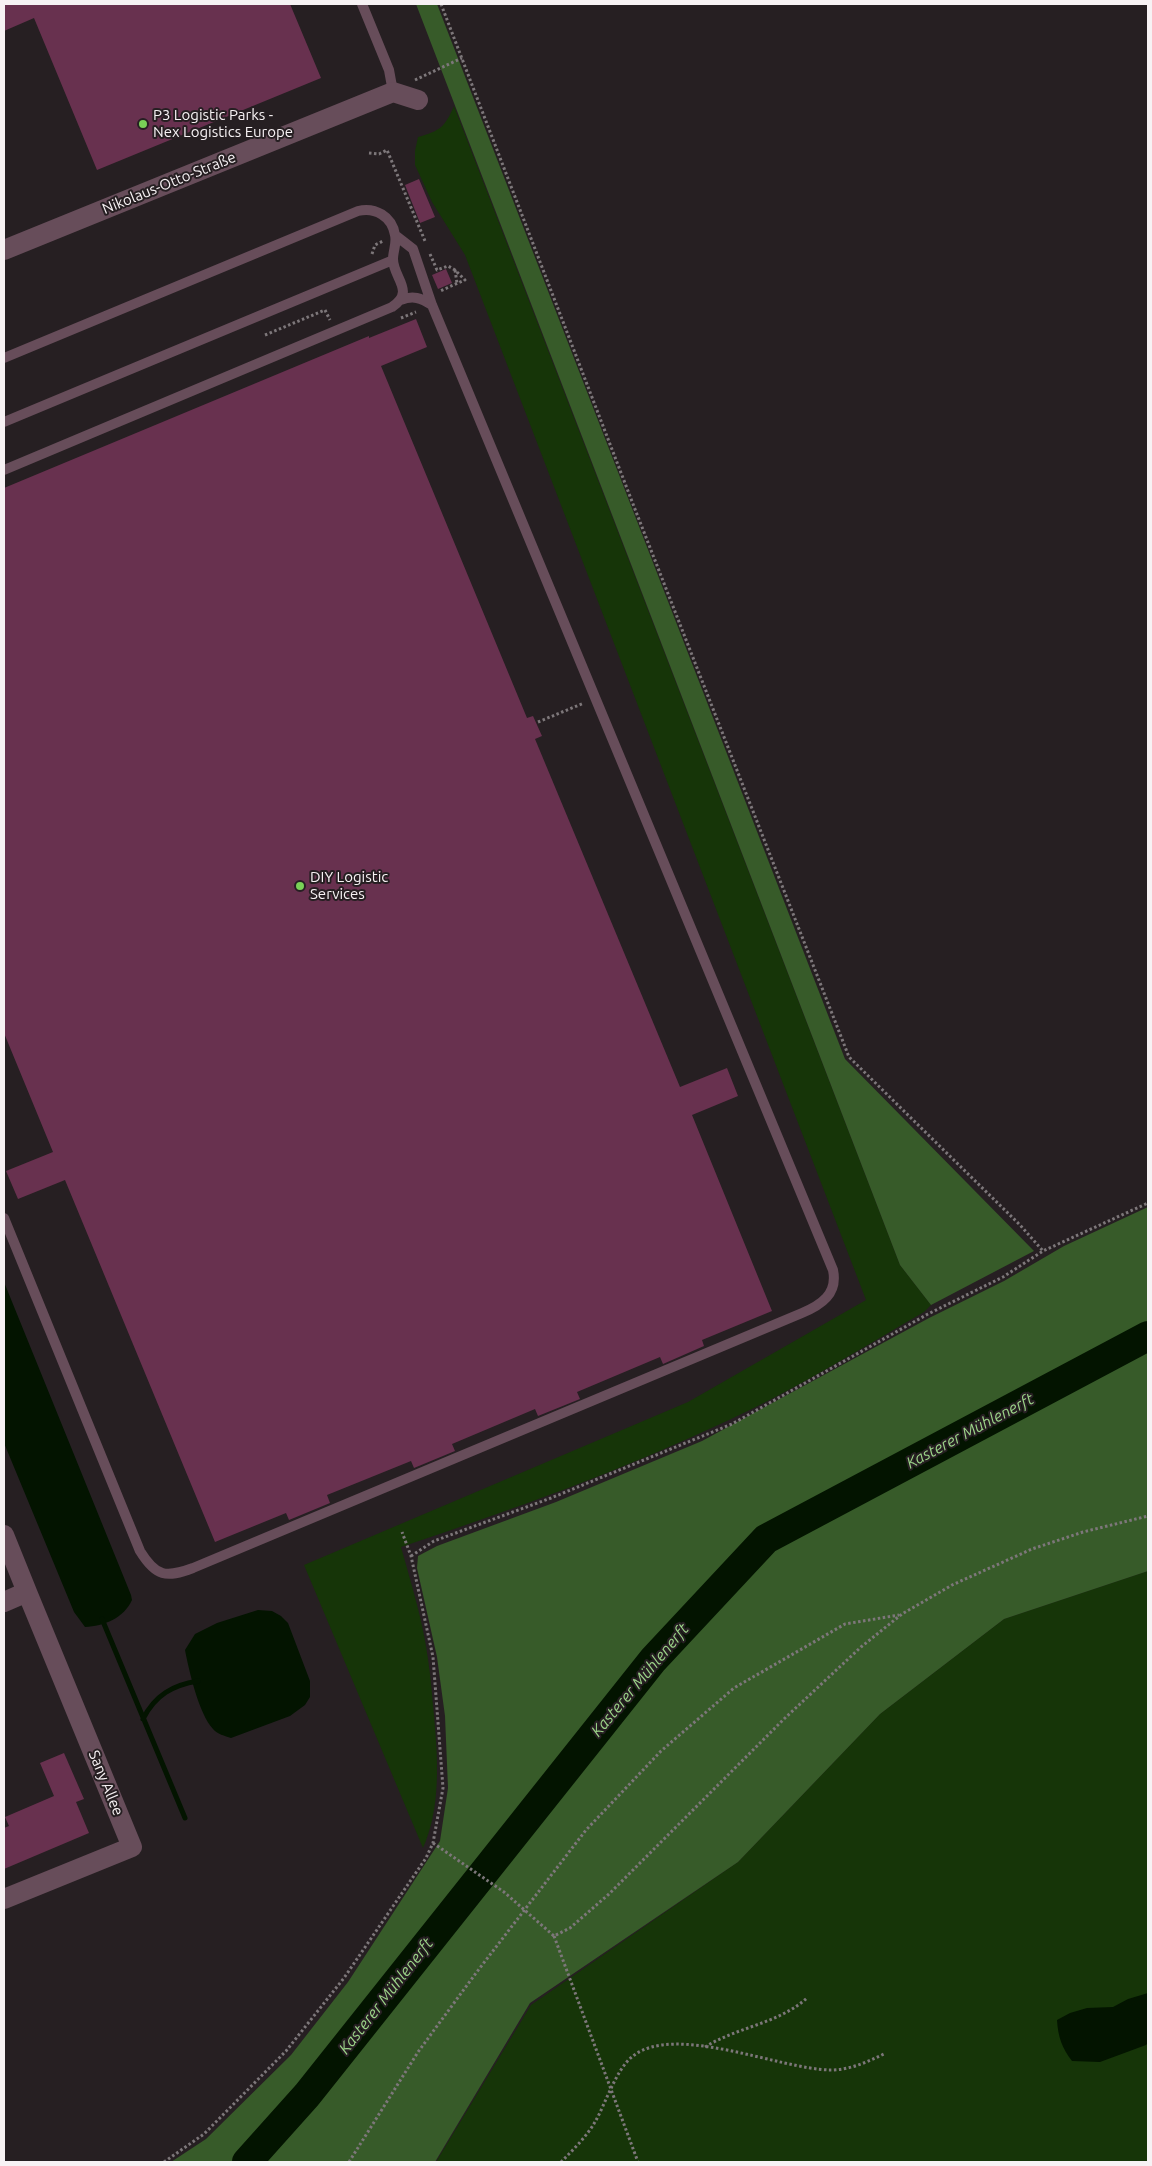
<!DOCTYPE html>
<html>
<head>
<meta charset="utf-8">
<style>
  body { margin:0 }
  #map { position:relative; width:1152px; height:2166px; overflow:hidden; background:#261f22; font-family:Ubuntu,sans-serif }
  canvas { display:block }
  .frame { position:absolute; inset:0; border:5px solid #f7f2f4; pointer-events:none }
</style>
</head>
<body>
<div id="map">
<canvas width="1152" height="2166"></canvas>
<div class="frame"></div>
</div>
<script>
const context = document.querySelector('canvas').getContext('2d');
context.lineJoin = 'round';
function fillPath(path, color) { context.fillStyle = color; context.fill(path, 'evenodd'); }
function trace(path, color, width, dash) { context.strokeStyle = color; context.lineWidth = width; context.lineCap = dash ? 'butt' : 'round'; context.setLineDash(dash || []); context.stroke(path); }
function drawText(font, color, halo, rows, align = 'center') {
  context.font = font + ' Ubuntu,sans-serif'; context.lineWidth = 4; context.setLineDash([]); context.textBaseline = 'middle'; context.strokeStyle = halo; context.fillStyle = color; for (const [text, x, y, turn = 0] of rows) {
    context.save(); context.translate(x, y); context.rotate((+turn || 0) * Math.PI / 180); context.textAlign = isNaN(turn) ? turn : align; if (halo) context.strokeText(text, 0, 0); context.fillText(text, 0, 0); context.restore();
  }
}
fillPath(new Path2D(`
  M454,106L900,1265L931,1305L924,1312C860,1349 796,1389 729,1420C623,1470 512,1510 401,1547C411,1583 423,1621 428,1659C431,1678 432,1697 434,1716C438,1759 441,1808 423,1848L304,1565L688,1402L866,1300L465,255L432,202L415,165V151L418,137C440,131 445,127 454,106Z
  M1148,1571V2162H436L531,2005L738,1862L880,1714L1004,1619Z`), '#163508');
fillPath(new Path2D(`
  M416,4H437L845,1059L1034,1251L931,1305L900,1265Z
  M1148,1207V1333L763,1537L649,1656L464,1878L306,2092L243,2162H171L206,2139L291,2055L348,1982L440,1841L448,1788L445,1716L437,1657L417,1568L418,1556L437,1546L556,1502L702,1441L929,1318L1004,1281L1064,1246Z
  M1148,1341V1571L1004,1619L880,1714L738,1862L530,2003L435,2162H252L311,2096L657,1664L769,1544Z`), '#375b29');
fillPath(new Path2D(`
  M4,1282L131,1595L132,1600C124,1618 104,1626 85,1627L74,1612L4,1443Z
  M258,1610L272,1611L281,1616L288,1623L310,1681V1697L305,1705L290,1716L231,1738C225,1736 217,1734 213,1729C199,1714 189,1671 185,1650L195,1634L217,1623Z
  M1148,1993V2043L1146,2045L1100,2062L1072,2061C1062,2048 1058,2037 1057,2020L1070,2013L1087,2008L1113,2007L1128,1999Z`), '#031400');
trace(new Path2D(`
  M102,1619L185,1818
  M143,1719C155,1695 173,1685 198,1681`), '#031400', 5);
trace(new Path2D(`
  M247,2162L307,2095L653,1660L766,1539L1148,1336`), '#031400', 30);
fillPath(new Path2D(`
  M4,4H290L321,78L97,170L34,18L4,31Z
  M419,179L435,217L420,223L405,185Z
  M446,269L452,283L438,289L432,275Z
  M416,319L427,347L381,366L527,718L533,716L542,736L535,739L680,1087L727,1068L738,1096L692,1115L772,1311L702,1340L704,1346L663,1364L660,1357L577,1392L580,1399L538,1416L535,1409L452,1444L455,1451L414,1468L411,1461L327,1495L330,1503L289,1520L286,1513L215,1542L65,1180L18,1199L6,1171L53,1152L4,1033V488L369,336V338Z
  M64,1753L84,1799L76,1802L89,1833L4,1869V1828L9,1826L5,1817L54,1796L40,1763Z`), '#68314f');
trace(new Path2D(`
  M441,4L633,504L849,1057L1020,1225L1043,1251
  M415,80L462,58
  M369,153L379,154L387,150L425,241
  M372,254L375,245L383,241
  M430,254L437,270L448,266L455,270L465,280L440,291
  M455,270L457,283
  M401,318L416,312
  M265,335L325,310L330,320
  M538,722L584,703
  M411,1556L434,1541L551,1498L732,1424L928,1314L1003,1277L1043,1251L1148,1203
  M433,1843L504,1892L554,1936L570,1928L609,1894L785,1718L861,1647L902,1614L952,1585L1032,1549L1083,1532L1148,1516
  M554,1936L638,2162
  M705,2047C737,2027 778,2024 807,1998
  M164,2162L204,2134L286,2051L344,1978L426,1858L433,1843L443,1788L433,1657L411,1556L402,1532
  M349,2162L418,2052L476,1973L586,1830L661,1751L734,1688L845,1624L899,1615
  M561,2162C573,2150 587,2136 595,2122C606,2103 616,2069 633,2056C675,2023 779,2069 830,2070C850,2070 867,2062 884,2054`), '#7d777a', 3, [2.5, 2.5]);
trace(new Path2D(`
  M362,4L389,70L393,92
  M401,300C413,295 421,298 432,305
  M4,358L358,211C375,207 392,216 395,235C397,243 393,251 393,259C393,278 416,291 392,307L4,470
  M4,422L393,260
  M4,1218L140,1551C156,1577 166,1578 193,1568L802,1313C821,1305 838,1294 833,1270L432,305L413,249L395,235`), '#674d5a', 10);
trace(new Path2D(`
  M4,250L393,92L418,100
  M4,1535L27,1592
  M4,1602L27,1592L132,1847L4,1899`), '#674d5a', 20);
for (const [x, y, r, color] of [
  [143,124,5,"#79d157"],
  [300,886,5,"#79d157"]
]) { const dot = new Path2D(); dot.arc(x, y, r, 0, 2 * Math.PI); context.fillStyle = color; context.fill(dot); trace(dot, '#261f22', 2); }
drawText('15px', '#f7f2f4', '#261f22', [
  ["P3 Logistic Parks -",153,115],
  ["Nex Logistics Europe",153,132],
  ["DIY Logistic",310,877],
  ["Services",310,894]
], 'left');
drawText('15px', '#f7f2f4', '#261f22', [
  ["Nikolaus-Otto-Straße",169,183,-22],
  ["Sany Allee",106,1783,68]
]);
drawText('italic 16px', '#9cd489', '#261f22', [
  ["Kasterer Mühlenerft",970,1431,-28],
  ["Kasterer Mühlenerft",640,1680,-50],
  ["Kasterer Mühlenerft",386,1996,-52]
]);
</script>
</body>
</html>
